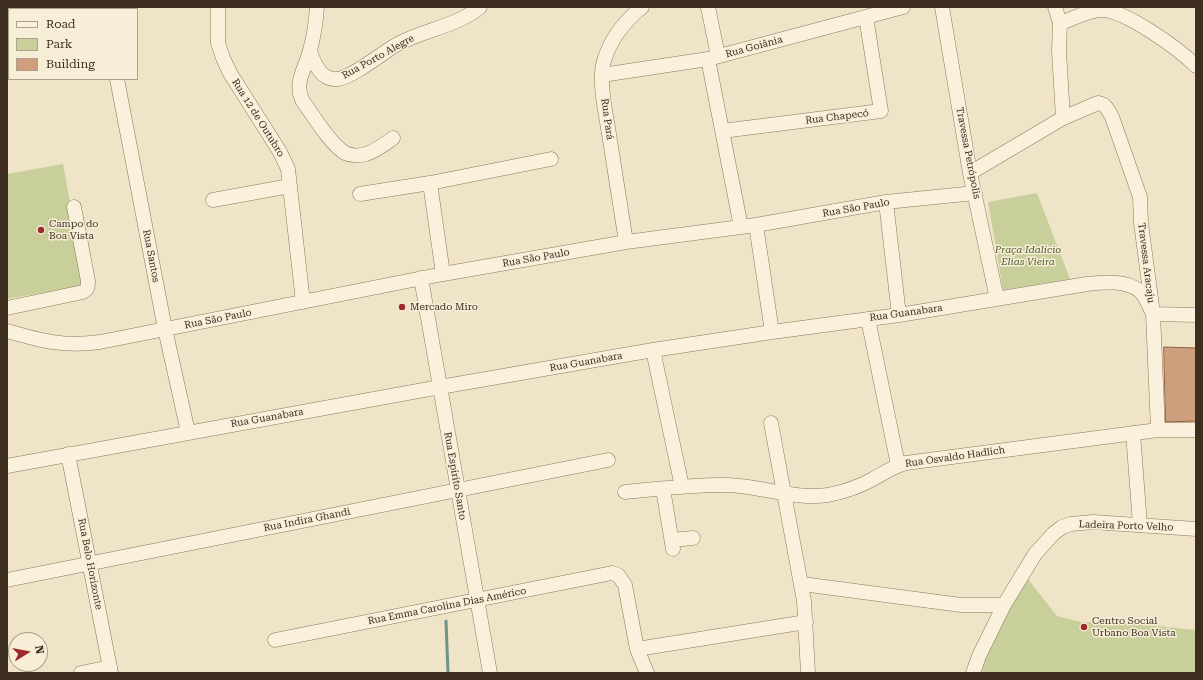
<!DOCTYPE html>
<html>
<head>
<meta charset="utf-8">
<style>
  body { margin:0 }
  #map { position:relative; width:1203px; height:680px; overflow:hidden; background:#f0e4c8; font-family:"Roboto Serif",serif }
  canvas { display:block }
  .frame { position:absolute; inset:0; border:8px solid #3d2e20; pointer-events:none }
  .legend { position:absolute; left:8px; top:8px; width:130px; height:72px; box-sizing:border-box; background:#f7eed8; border:1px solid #ada18e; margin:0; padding:5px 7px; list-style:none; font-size:12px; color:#3d2e20 }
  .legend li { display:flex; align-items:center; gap:8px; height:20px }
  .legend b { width:20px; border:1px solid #ada18e }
  .north { position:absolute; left:8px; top:632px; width:40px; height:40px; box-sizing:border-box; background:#f7eed8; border:1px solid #ada18e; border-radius:50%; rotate:79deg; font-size:11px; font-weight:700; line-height:16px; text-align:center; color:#3d2e20 }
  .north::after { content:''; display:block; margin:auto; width:14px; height:18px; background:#9e2a2b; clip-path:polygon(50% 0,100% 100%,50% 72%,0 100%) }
</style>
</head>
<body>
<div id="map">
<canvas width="1203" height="680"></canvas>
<div class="frame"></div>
<ul class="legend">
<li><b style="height:5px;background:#faf1dc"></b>Road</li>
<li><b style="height:11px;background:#c9cf9b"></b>Park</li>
<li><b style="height:11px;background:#cf9f7d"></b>Building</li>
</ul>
<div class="north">N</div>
</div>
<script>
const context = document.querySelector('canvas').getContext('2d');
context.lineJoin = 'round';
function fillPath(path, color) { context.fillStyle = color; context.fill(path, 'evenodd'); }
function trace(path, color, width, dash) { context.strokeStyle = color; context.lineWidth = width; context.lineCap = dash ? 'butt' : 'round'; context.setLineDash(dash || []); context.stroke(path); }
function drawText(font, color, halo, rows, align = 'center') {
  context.font = font + ' "Roboto Serif",serif'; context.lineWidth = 3; context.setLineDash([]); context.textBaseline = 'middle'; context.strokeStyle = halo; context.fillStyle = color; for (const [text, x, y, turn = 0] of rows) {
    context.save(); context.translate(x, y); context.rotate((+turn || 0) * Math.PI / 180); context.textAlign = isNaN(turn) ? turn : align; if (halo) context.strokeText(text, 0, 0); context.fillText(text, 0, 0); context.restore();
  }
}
fillPath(new Path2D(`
  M63,164L85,285L7,299V174Z
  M1037,193L1070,279L1003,290L988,202Z
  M1028,579L1057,616L1081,622L1138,624L1196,630V673H982L984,660L1012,604Z`), '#c9cf9b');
trace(new Path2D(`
  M446,621L448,673`), '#6f938a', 3);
const building = new Path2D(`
  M1164,347L1196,348V421L1166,422Z`);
fillPath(building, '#cf9f7d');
trace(building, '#8d5f41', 1);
const minor = new Path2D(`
  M103,7V9
  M218,7V43L223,58L230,73L280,152L288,169L303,302
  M317,7C316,21 314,36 310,50C306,68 294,81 302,100C313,115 330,144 345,153C351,156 360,156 366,154C376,151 385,144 393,138
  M708,7L718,56
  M942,7L970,173L997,299
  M1055,7L1060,23L1059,51L1063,118
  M1060,23C1073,19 1088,10 1102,10C1125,10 1179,49 1196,66
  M310,51C314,63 321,81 338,79C353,77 382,53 396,45C424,29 454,28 480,7
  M708,59L741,227
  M602,75L708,59L903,7
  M117,79L165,329L188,432
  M722,131L881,111L866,17
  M970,173L1063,118L1098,103C1106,104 1108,110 1112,117L1140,197L1141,223L1153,314L1158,430
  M430,183L443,274
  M360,194L430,183L551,159
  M213,200L290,186
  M886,202L899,315
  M756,225L772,332
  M626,242C620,206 615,170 609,134C606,114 598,80 604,61C610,40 625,21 642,7
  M421,278L490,673
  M7,308L83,292C88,289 88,287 88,281L74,207
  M868,319L898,465
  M7,331C42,341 64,347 100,342L443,274L626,242L756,225L886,202L975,193
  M653,350L682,487
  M771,423L804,601L808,673
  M1133,433L1140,525
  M68,454L111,673
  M7,466L440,387L653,350L772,332L899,315L1087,284C1104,282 1126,280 1140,291C1146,297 1149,306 1153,314L1196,315
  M663,489L673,549
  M625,492C659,489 694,484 728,485C760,486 796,500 828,495C843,492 859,487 873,479C884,473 894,466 906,463L1158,430H1196
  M672,540L693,538
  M7,580L608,460
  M802,584L961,605H1004
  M275,640L612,573L618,575L625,585L637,649L647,673
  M637,649L806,622
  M81,673L110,667
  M973,673L979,656L1004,605L1035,554L1053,534L1062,527L1071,524L1093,522L1196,529`);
trace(minor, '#8d765c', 15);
trace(minor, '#faf1dc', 14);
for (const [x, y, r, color] of [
  [41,230,4,"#9e2a2b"],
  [402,307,4,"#9e2a2b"],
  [1084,627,4,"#9e2a2b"]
]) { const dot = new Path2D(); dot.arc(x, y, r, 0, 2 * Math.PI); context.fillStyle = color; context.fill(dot); trace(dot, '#f7eed8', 1.5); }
drawText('10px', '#3d2e20', '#f7eed8', [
  ["Rua Goiânia",754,47,-15],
  ["Rua Porto Alegre",378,57,-29],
  ["Rua Chapecó",837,117,-7],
  ["Rua 12 de Outubro",258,118,58],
  ["Rua Pará",607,119,82],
  ["Travessa Petrópolis",968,153,79],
  ["Rua São Paulo",856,208,-10],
  ["Rua Santos",151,256,79],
  ["Rua São Paulo",536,258,-10],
  ["Travessa Aracaju",1146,263,83],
  ["Rua Guanabara",906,313,-8],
  ["Rua São Paulo",218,319,-11],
  ["Rua Guanabara",586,362,-10],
  ["Rua Guanabara",267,418,-10],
  ["Rua Osvaldo Hadlich",955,457,-8],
  ["Rua Espírito Santo",455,476,80],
  ["Rua Indira Ghandi",307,520,-11],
  ["Ladeira Porto Velho",1126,526,2],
  ["Rua Belo Horizonte",90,564,79],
  ["Rua Emma Carolina Dias Américo",447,606,-11]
]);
drawText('10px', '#3d2e20', '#f7eed8', [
  ["Campo do",49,224],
  ["Boa Vista",49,236],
  ["Mercado Miro",410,307],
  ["Centro Social",1092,621],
  ["Urbano Boa Vista",1092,633]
], 'left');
drawText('italic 10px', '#4d5a26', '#f7eed8', [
  ["Praça Idalício",1028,250],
  ["Elias Vieira",1028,262]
]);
</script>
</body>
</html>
